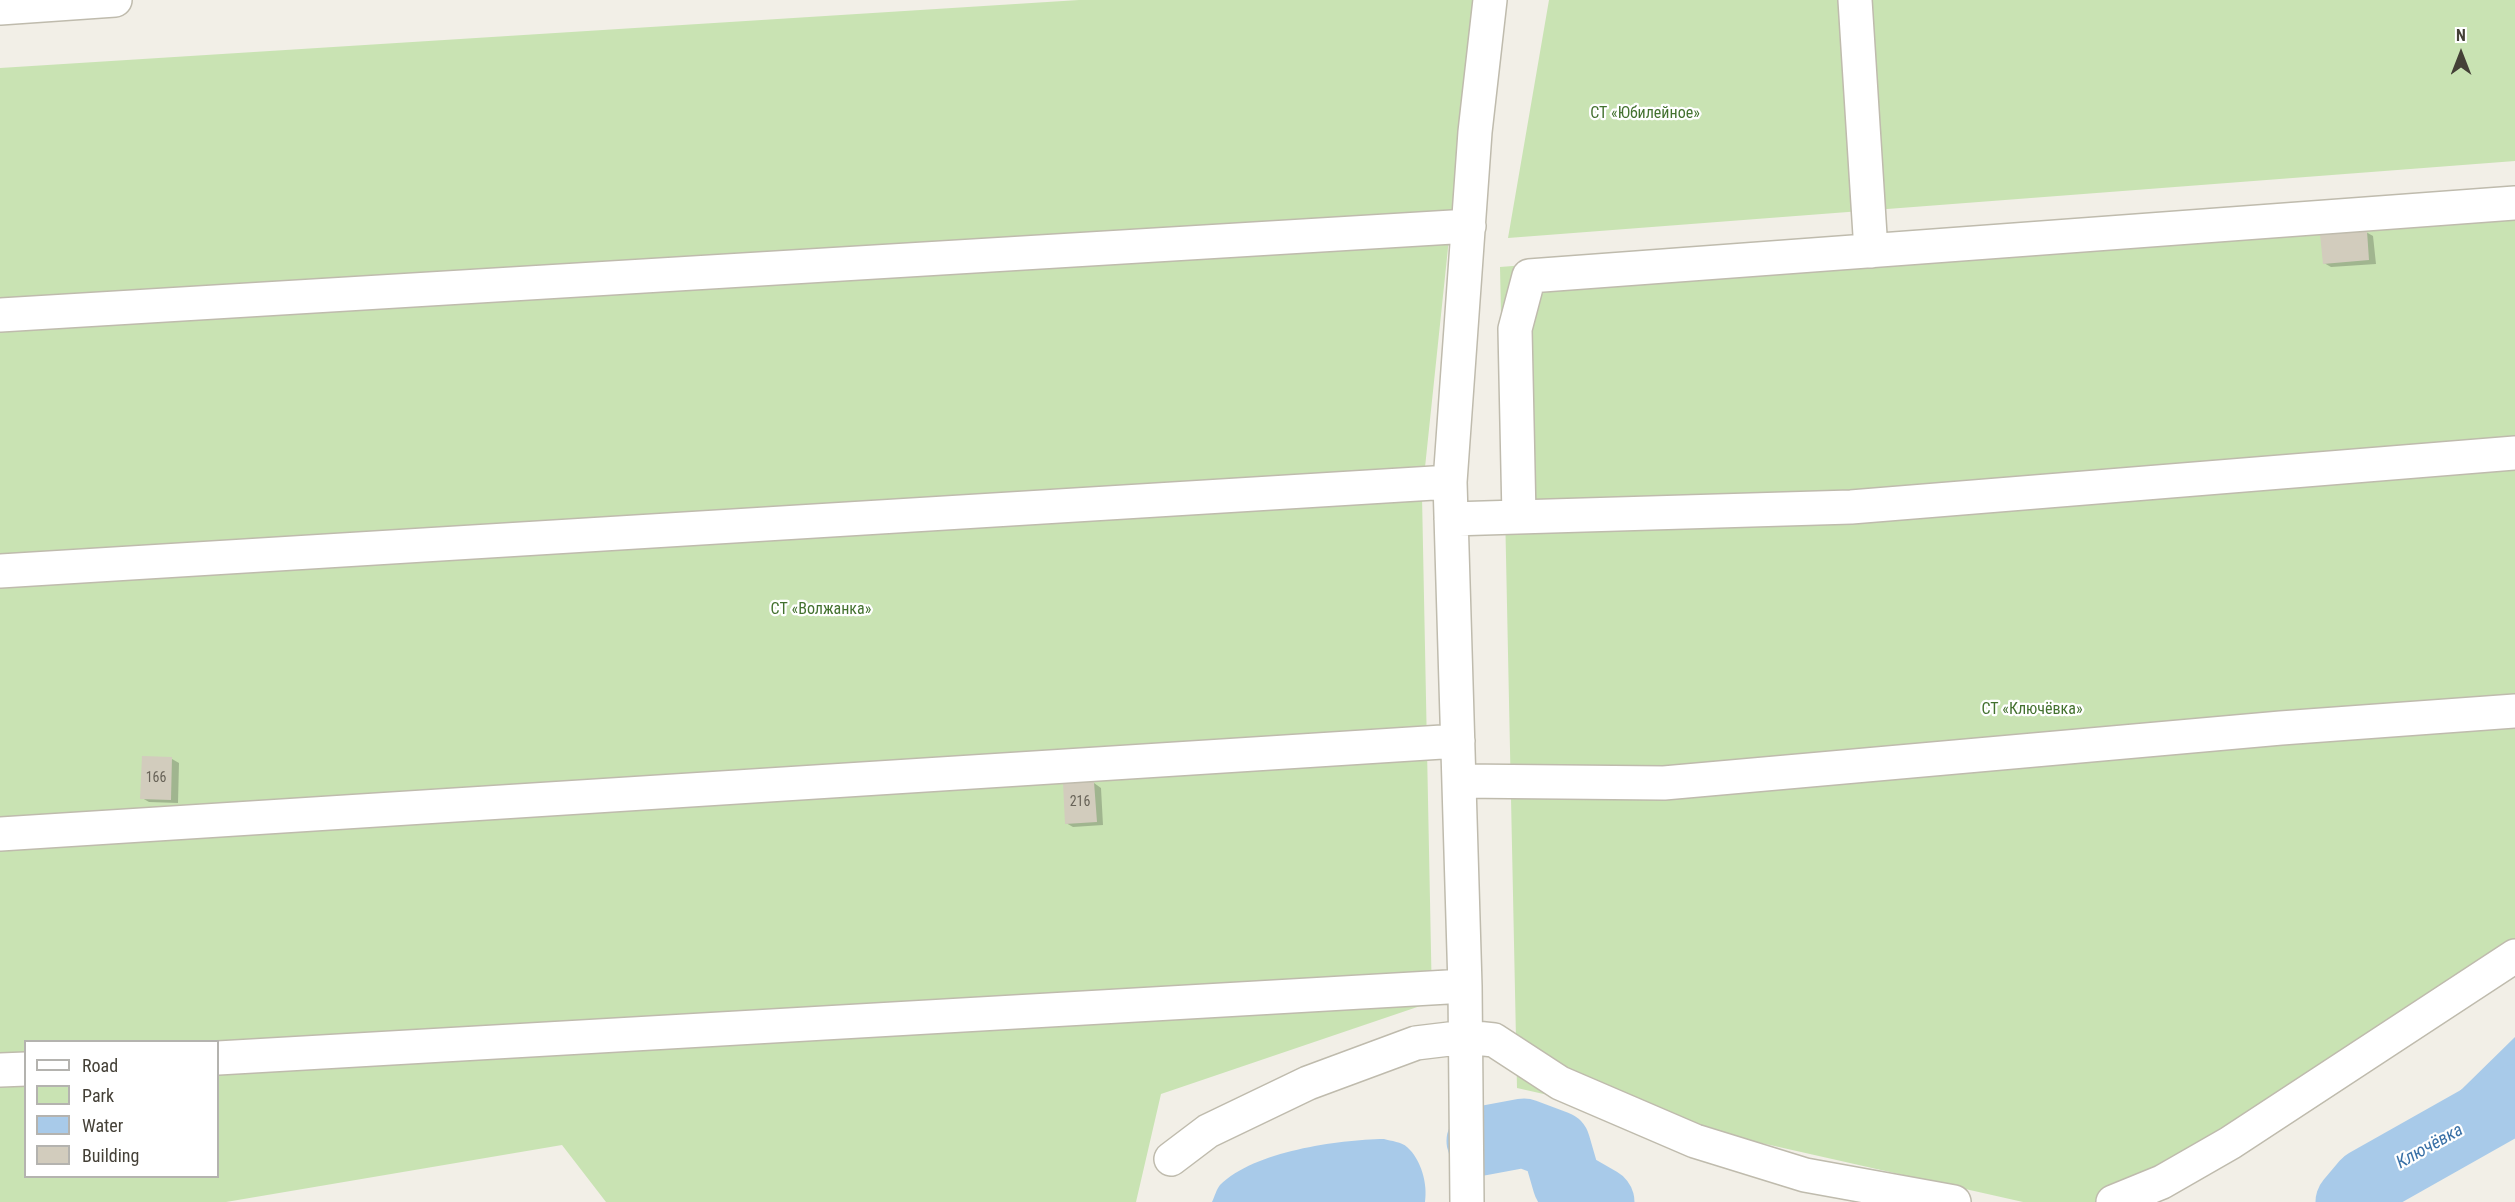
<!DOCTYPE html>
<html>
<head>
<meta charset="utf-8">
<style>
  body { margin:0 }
  #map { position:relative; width:2515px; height:1202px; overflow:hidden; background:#f2efe7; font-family:"Roboto Condensed",sans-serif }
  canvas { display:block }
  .legend { position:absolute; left:24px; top:1040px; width:195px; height:138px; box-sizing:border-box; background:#fff; border:2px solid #b4b3af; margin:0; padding:8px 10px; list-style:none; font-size:18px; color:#444037 }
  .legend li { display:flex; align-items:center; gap:12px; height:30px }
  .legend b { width:30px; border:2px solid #b4b3af }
  .north { position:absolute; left:2431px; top:24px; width:60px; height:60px; -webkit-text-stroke:4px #fff; paint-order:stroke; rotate:0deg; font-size:16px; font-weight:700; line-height:24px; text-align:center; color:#444037 }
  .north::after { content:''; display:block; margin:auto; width:21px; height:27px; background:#444037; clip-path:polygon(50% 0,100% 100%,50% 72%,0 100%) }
</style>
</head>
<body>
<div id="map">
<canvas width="2515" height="1202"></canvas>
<ul class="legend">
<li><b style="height:8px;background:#fff"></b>Road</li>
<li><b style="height:16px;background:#c9e3b3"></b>Park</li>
<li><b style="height:16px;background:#a8cae9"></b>Water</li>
<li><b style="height:16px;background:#d2ccbd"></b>Building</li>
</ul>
<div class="north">N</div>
</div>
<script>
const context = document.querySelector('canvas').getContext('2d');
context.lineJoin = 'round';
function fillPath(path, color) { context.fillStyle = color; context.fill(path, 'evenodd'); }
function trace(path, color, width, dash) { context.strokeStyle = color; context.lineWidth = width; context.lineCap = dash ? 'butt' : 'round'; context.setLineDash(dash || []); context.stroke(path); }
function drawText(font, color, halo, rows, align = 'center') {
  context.font = font + ' "Roboto Condensed",sans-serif'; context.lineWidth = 4.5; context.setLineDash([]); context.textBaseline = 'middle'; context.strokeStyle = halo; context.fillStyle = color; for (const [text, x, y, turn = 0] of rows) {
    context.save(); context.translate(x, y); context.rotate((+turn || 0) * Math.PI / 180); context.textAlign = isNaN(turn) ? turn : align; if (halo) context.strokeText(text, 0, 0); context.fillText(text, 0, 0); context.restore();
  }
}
fillPath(new Path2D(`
  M1079,0H1474L1422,496L1432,1002L1161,1094L1136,1202H606L562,1145L226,1202H0V68ZM26,1042H218V1176H26Z
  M1549,0H2515V161L1508,238Z
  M2515,188V974L2317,1107L2155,1202H2023L1517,1088L1500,267Z`), '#c9e3b3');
fillPath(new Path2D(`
  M2515,1037V1132L2366,1183Z
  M1384,1139C1391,1141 1402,1142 1407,1147C1421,1159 1428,1184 1425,1202H1212C1215,1196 1216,1190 1220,1185C1255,1151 1337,1140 1384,1139Z`), '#a8cae9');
fillPath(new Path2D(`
  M2366,232L2373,236L2376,264L2331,267L2324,263Z
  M172,759L179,763L178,803L149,802L142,798Z
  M1094,783L1101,788L1103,825L1073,827L1066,823L1064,785Z`), '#0003');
trace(new Path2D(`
  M1481,1141L1524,1133L1556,1145L1567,1183L1600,1202
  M2350,1202L2366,1183L2515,1099`), '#a8cae9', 69);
fillPath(new Path2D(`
  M2367,231L2369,260L2323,264L2320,234Z
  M142,756L172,757L171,800L140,799Z
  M1094,782L1097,822L1065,824L1063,783Z`), '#d2ccbd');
const minor = new Path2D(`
  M1855,0L1871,251
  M0,8L115,0
  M0,315L1469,226
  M1519,517L1515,329L1529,276L2515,203
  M1451,519L1851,507L2515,453
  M0,571L1450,482
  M1460,781L1664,783L2281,728L2515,711
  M0,834L1458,741
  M218,1058L1465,986
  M0,1070L26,1069
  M1171,1159L1208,1131L1308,1083L1416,1043L1466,1037L1494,1040L1560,1083L1695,1141L1805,1175L1954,1202
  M1467,1202L1465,986L1450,482L1475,132L1490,0
  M2113,1202L2162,1182L2230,1143L2515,956`);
trace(minor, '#bfbbad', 36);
trace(minor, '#fff', 33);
drawText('14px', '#686358', null, [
  ["166",156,778],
  ["216",1080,802]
]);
drawText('16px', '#43712f', '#fff', [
  ["СТ «Юбилейное»",1645,114],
  ["СТ «Волжанка»",821,610],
  ["СТ «Ключёвка»",2032,710]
]);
drawText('italic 18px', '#3970a6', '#fff', [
  ["Ключёвка",2430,1147,-29]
]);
</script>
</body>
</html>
